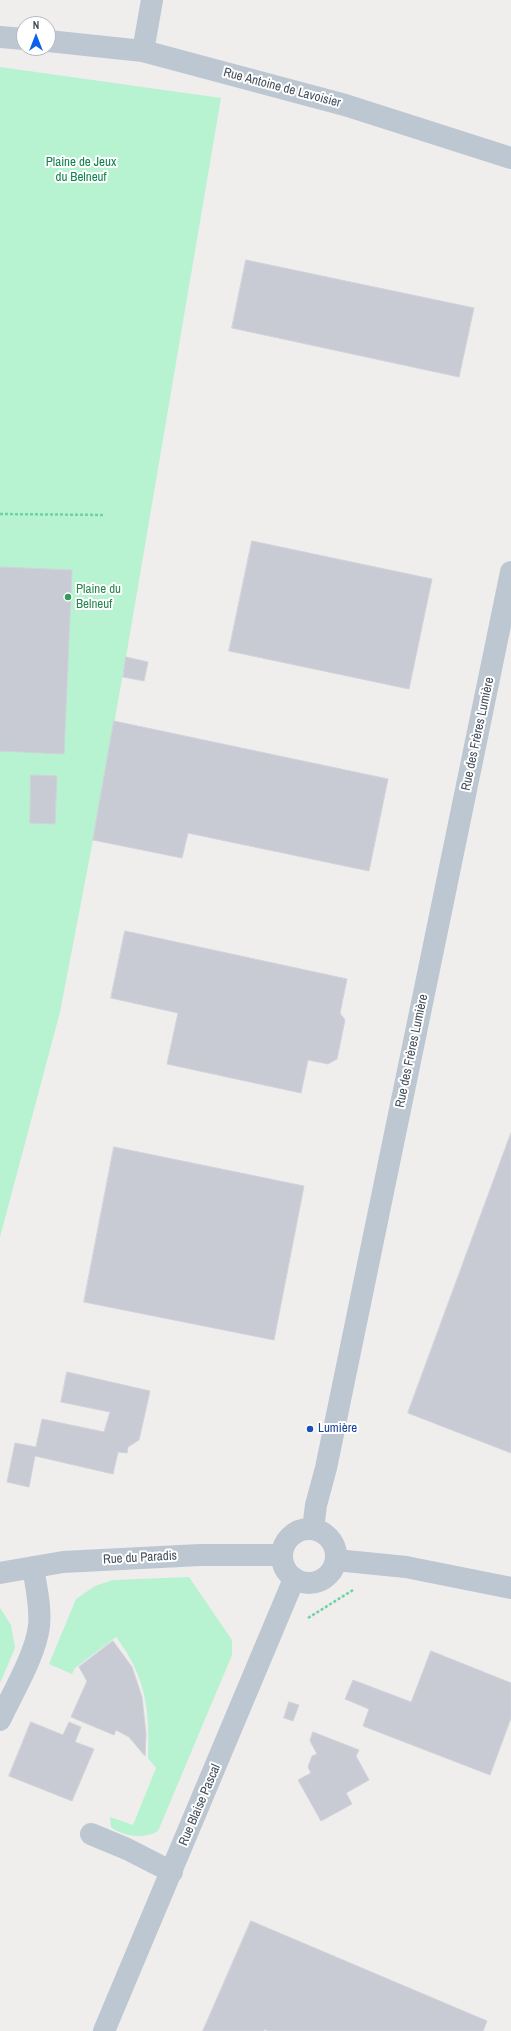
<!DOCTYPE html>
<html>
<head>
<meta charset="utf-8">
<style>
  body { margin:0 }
  #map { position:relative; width:511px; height:2031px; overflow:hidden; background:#f0eded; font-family:"Archivo Narrow",sans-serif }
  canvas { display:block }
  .north { position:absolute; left:16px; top:16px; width:40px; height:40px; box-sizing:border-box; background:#fff; border:1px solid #b4b9be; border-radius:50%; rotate:0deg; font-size:11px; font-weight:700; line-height:16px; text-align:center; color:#444f5c }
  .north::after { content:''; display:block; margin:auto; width:14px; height:18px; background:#0961ee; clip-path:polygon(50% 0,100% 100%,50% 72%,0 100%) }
</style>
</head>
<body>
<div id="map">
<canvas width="511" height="2031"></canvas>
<div class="north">N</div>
</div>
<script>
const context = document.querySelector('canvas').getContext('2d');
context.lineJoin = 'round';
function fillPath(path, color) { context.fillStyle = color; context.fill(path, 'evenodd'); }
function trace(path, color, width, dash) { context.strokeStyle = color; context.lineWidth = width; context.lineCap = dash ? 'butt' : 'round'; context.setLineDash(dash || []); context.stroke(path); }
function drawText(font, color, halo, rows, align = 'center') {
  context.font = font + ' "Archivo Narrow",sans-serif'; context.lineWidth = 4; context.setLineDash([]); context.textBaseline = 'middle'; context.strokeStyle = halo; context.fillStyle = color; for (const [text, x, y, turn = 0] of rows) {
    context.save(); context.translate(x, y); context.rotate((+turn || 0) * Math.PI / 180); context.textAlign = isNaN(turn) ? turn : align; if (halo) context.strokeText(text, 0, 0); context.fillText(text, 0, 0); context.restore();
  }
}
fillPath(new Path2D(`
  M0,67L221,98L126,657L93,840L60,1012L0,1237Z
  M189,1577L232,1640V1655L158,1831C145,1839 124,1837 111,1827L110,1817L133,1825L156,1768L148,1758C150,1711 146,1676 116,1637L75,1668L72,1674L49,1664L76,1599L95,1586L113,1580Z
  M0,1608L11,1625L15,1648L0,1683Z`), '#b7f2d1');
const building = new Path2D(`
  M246,260L474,308L459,377L232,328Z
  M252,541L432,579L409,689L229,651Z
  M0,567L72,570L64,754L0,751Z
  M126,657L148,662L144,681L123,677Z
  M114,721L388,779L369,871L188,833L182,858L93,840Z
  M31,775L57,776L55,824L30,823Z
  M125,931L347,979L340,1013L345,1020L337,1059L328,1064L308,1060L301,1093L167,1064L178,1013L111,998Z
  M511,1133V1453L408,1413Z
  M114,1147L304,1186L274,1340L84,1302Z
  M67,1372L150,1391L139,1440L128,1447L127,1453L118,1452L113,1474L35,1456L29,1487L7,1482L15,1443L36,1447L42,1419L104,1432L110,1412L61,1402Z
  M113,1641L132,1667L142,1697L146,1734L145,1756L129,1737L116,1730L114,1735L71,1717L87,1681L79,1667Z
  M431,1651L511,1683V1718L490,1775L363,1726L369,1709L345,1699L353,1680L411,1702Z
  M289,1702L299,1705L293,1721L284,1718Z
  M31,1722L63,1735L69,1722L81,1727L75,1742L94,1749L72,1801L9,1776Z
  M313,1732L359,1750L356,1756L369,1780L346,1793L352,1804L321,1821L298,1780L311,1773L308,1767L312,1756L317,1754L310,1741Z
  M251,1921L487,2021L483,2031H268L264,2029V2031H203Z`);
fillPath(building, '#c8cbd4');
trace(building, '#d0d3da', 1);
trace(new Path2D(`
  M0,514L104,515
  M308,1618L353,1590`), '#6cd3a6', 2.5, [3, 2]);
trace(new Path2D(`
  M0,37L24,39
  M48,41L143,51L345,105L511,158
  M143,51L152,0
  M282 1556a27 27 0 1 1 54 0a27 27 0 1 1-54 0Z
  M313,1529L316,1505L326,1468L511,572
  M336,1560L406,1567L511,1588
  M0,1573L63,1562L200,1555H281
  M0,1720C12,1694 36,1654 39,1626C41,1607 36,1586 33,1567
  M91,1834L127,1849L172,1872
  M104,2031L294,1579`), '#bcc7d1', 22);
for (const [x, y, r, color] of [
  [68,597,4,"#2e9e5b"],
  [310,1429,4,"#1a4fb4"]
]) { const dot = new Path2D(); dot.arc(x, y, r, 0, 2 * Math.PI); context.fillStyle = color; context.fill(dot); trace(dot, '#fff', 1.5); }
drawText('13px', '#444f5c', '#fff', [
  ["Rue Antoine de Lavoisier",282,88,15],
  ["Rue des Frères Lumière",478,734,-78],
  ["Rue des Frères Lumière",412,1051,-78],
  ["Rue du Paradis",140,1558,-3],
  ["Rue Blaise Pascal",200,1805,-67]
]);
drawText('13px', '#0f834f', '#fff', [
  ["Plaine de Jeux",81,163],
  ["du Belneuf",81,178]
]);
drawText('13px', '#27864d', '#fff', [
  ["Plaine du",76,590],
  ["Belneuf",76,605]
], 'left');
drawText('13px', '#164399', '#fff', [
  ["Lumière",318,1429]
], 'left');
</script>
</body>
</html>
